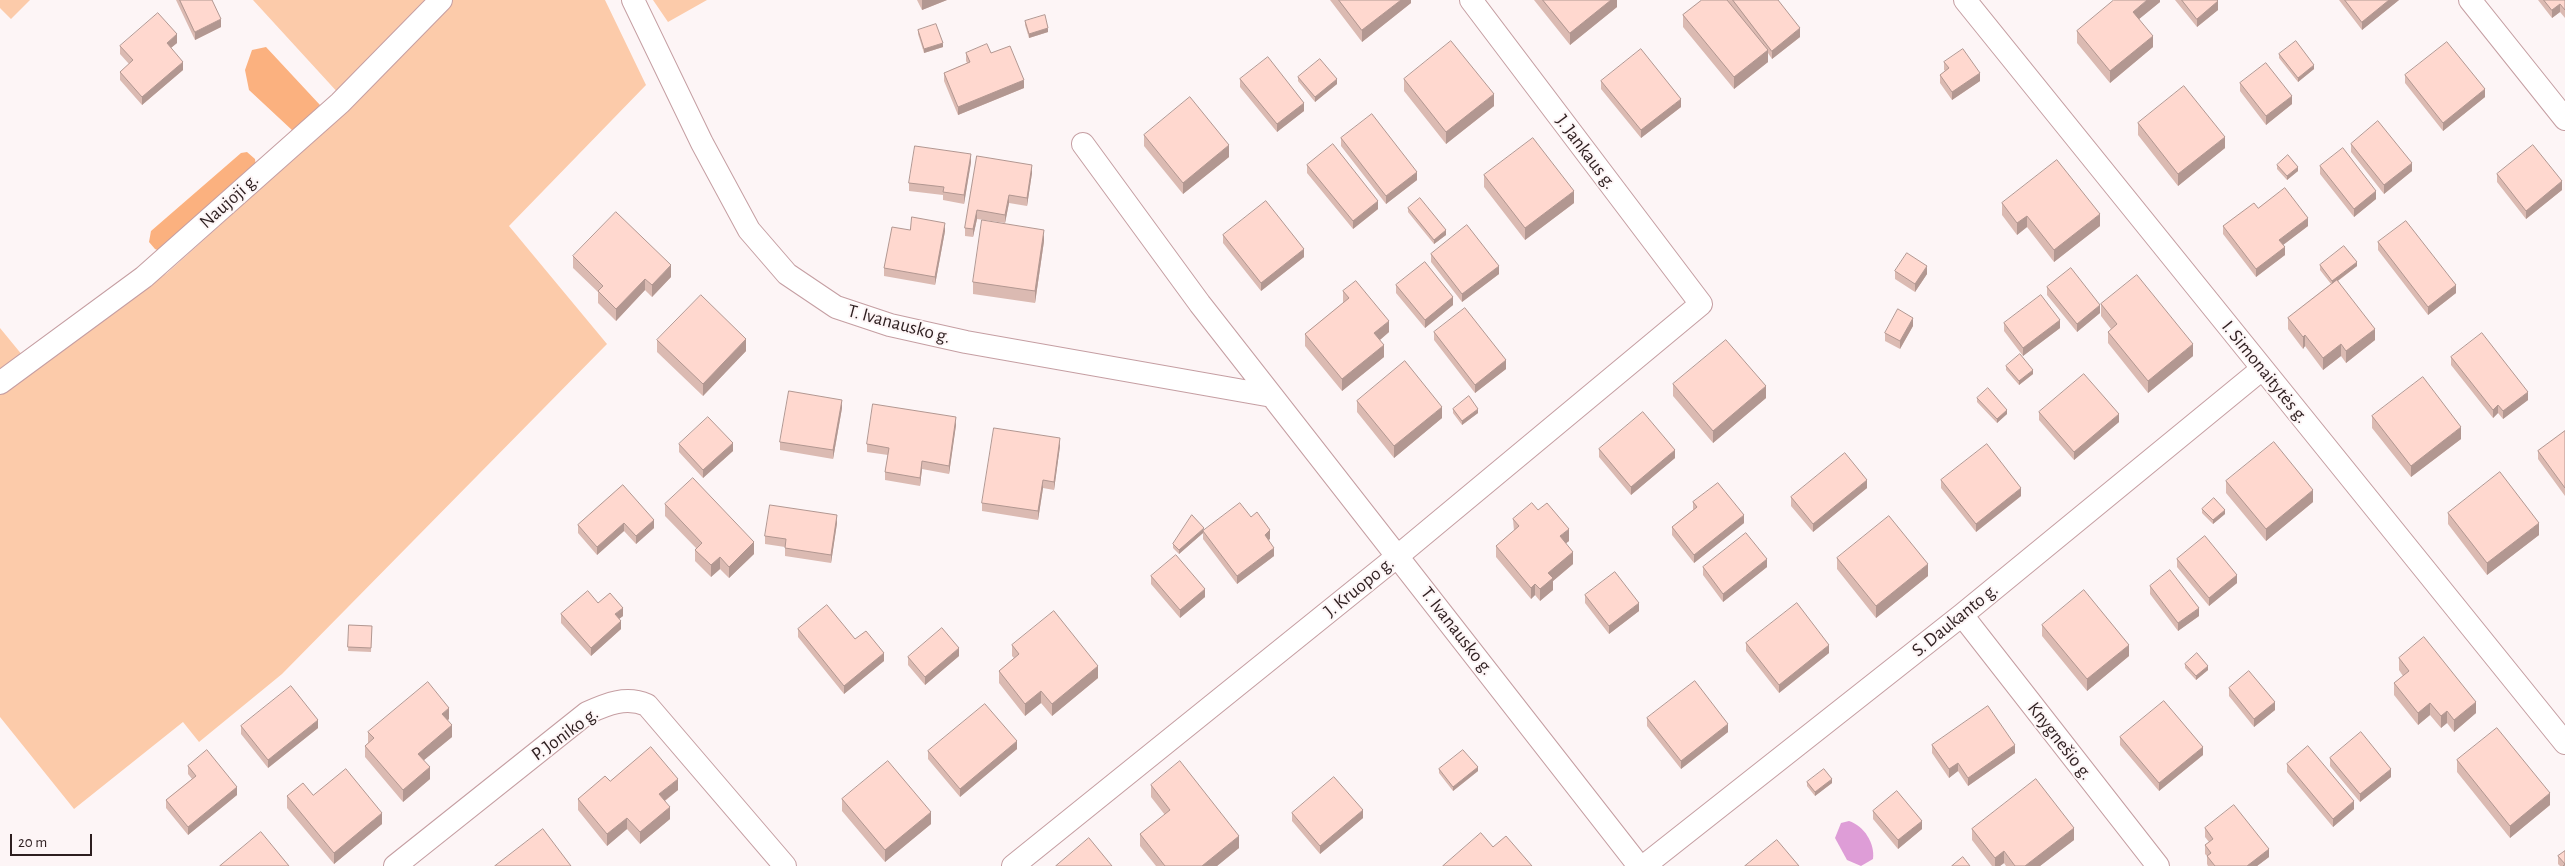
<!DOCTYPE html>
<html>
<head>
<meta charset="utf-8">
<style>
  body { margin:0 }
  #map { position:relative; width:2565px; height:866px; overflow:hidden; background:#fdf5f6; font-family:"Alegreya Sans",sans-serif }
  canvas { display:block }
  .scale { position:absolute; left:10px; top:834px; width:82px; height:22px; box-sizing:border-box; border:2px solid #2d1e1f; border-top:0; padding-left:6px; font-size:15px; line-height:18px; white-space:nowrap; color:#2d1e1f; -webkit-text-stroke:4px #fdf5f6; paint-order:stroke }
</style>
</head>
<body>
<div id="map">
<canvas width="2565" height="866"></canvas>
<div class="scale">20 m</div>
</div>
<script>
const context = document.querySelector('canvas').getContext('2d');
context.lineJoin = 'round';
function fillPath(path, color) { context.fillStyle = color; context.fill(path, 'evenodd'); }
function trace(path, color, width, dash) { context.strokeStyle = color; context.lineWidth = width; context.lineCap = dash ? 'butt' : 'round'; context.setLineDash(dash || []); context.stroke(path); }
function drawText(font, color, halo, rows, align = 'center') {
  context.font = font + ' "Alegreya Sans",sans-serif'; context.lineWidth = 4; context.setLineDash([]); context.textBaseline = 'middle'; context.strokeStyle = halo; context.fillStyle = color; for (const [text, x, y, turn = 0] of rows) {
    context.save(); context.translate(x, y); context.rotate((+turn || 0) * Math.PI / 180); context.textAlign = isNaN(turn) ? turn : align; if (halo) context.strokeText(text, 0, 0); context.fillText(text, 0, 0); context.restore();
  }
}
fillPath(new Path2D(`
  M0,0H30L11,19L0,8Z
  M253,0H605L646,85L509,226L607,344L282,674L199,742L183,722L74,809L0,717V328L32,367L167,273L351,107Z
  M653,0H707L668,22Z`), '#fccbaa');
fillPath(new Path2D(`
  M266,47L320,105L293,131L249,90L245,70L252,50Z
  M247,152L255,159L256,168L162,252L155,249L149,242L151,231L241,153Z`), '#fbb17f');
fillPath(new Path2D(`
  M1849,821C1864,826 1875,843 1873,859L1861,866L1847,860L1835,838L1841,823Z`), '#de9dd7');
const street = new Path2D(`
  M633,0L702,143L749,230L787,274L836,307L890,325L966,342L1272,396L1639,866
  M1965,0L2565,743
  M2470,0L2565,119
  M1083,144L1200,304L1272,396
  M0,383L144,277L340,103L441,0
  M1962,615L2158,866
  M395,866L587,713C607,704 626,696 647,705L785,866
  M1013,866L1399,555L1701,304L1471,0
  M1644,866L1962,615L2262,369`);
trace(street, '#c59ea2', 24);
trace(street, '#fff', 22);
fillPath(new Path2D(`
  M176,0H212L221,27L195,40Z
  M917,0H947L922,10Z
  M1330,0H1411V3L1362,42Z
  M1534,0H1617V7L1570,45Z
  M1702,0H1778L1800,37L1772,59L1768,53V62L1734,89L1683,27V15Z
  M2160,0V2L2139,19L2153,47L2110,83L2077,43V31Z
  M2175,0H2217L2218,10L2197,27Z
  M2339,0H2399L2362,30Z
  M2538,0H2565V18L2560,12L2552,18Z
  M1025,21L1048,32L1029,38L1025,25Z
  M918,30L943,47L924,53L918,34Z
  M177,43L171,48L183,70L142,105L120,80V72L129,64L120,54V46Z
  M966,53H991L1024,88L958,115L944,81V73L967,63L966,61Z
  M2279,54L2314,69L2298,82L2279,58Z
  M1944,62L1980,81L1952,100L1940,83V75L1945,71L1944,70Z
  M2405,75L2485,97L2443,131L2405,83Z
  M1298,77L1337,84L1315,102L1298,81Z
  M1240,79L1304,111L1277,132L1240,87Z
  M1404,79L1494,106L1446,144L1404,91Z
  M1601,81L1681,107L1641,138L1601,89Z
  M2240,83L2292,104L2266,125L2240,91Z
  M2138,123L2225,148L2178,186L2138,135Z
  M1144,135L1229,157L1183,194L1144,146Z
  M1341,138L1417,180L1386,204L1341,146Z
  M2351,144L2412,171L2384,194L2351,152Z
  M977,156L1032,173L1027,206L1009,203L1005,223L977,219L973,237L965,236V228Z
  M971,162L964,204L943,200V195L909,191V183Z
  M1307,165L1378,209L1353,229L1307,173Z
  M2277,165L2298,171L2287,180L2277,169Z
  M2320,166L2376,199L2354,217L2320,174Z
  M2497,174L2562,190L2526,219L2497,182Z
  M1484,175L1574,203L1525,240L1484,187Z
  M2002,203L2100,226L2054,262L2027,227L2017,235L2002,215Z
  M1408,208L1446,235L1434,244L1408,212Z
  M2258,208L2308,226L2283,245L2285,255L2256,277L2223,234V226Z
  M910,230L945,231L935,285L884,276V268Z
  M1223,235L1304,257L1261,291L1223,243Z
  M1044,241L1035,303L973,294V282Z
  M2378,242L2456,293L2428,315L2378,250Z
  M1431,254L1499,274L1462,302L1431,262Z
  M573,256L671,277L652,297L645,290L616,321L598,303V292L573,268Z
  M2320,265L2357,266L2338,281L2375,340L2346,363L2341,356L2323,370L2305,346L2303,349L2288,329V318L2331,284L2320,270Z
  M1895,271L1927,274L1915,292L1895,279Z
  M1396,285L1453,305L1425,328L1396,293Z
  M2047,287L2100,313L2077,332L2047,295Z
  M1343,291L1389,332L1380,340L1384,357L1342,391L1305,346V334L1343,303Z
  M2101,304L2193,356L2148,393L2108,343V332L2111,329L2101,316Z
  M2004,323L2060,328L2023,356L2004,331Z
  M1913,326L1900,349L1885,341V333Z
  M1434,332L1506,369L1475,393L1434,340Z
  M657,340L746,351L703,396L657,352Z
  M2451,357L2528,400L2503,419L2498,413L2493,418L2451,365Z
  M2006,366L2033,374L2019,385L2006,370Z
  M1673,384L1766,398L1713,443L1673,396Z
  M1977,398L2007,414L1997,423L1977,402Z
  M1357,401L1442,418L1394,458L1357,412Z
  M842,408L833,459L780,450V442Z
  M1453,409L1478,413L1462,425L1453,413Z
  M2039,412L2119,422L2074,460L2039,420Z
  M2372,416L2461,439L2411,477L2372,428Z
  M956,425L949,474L922,469L920,486L885,480V472L888,455L867,452V444Z
  M2565,431V496L2538,459V451Z
  M679,444L733,451L703,478L679,452Z
  M1060,446L1054,490L1043,488L1038,520L982,511V503Z
  M1599,449L1675,458L1631,495L1599,457Z
  M1941,480L2021,496L1976,532L1941,488Z
  M2226,481L2313,502L2266,541L2226,493Z
  M623,485L654,528L636,544L624,531L597,555L578,533V525Z
  M1867,488L1813,532L1791,506V497Z
  M1693,502L1744,523L1694,563L1672,535V527L1693,510Z
  M665,504L754,554L729,578L720,569L711,577L695,561V550L696,548L665,516Z
  M2202,509L2225,514L2213,524L2202,513Z
  M1538,510L1569,541L1566,543L1573,564L1553,581V590L1540,601L1535,595L1531,599L1496,557V546L1514,531L1513,519Z
  M2448,513L2539,535L2487,575L2448,524Z
  M1251,517L1270,539L1268,540L1274,556L1237,584L1203,539V533L1179,554L1173,548V544L1204,531Z
  M837,523L831,563L785,556V547L765,544V536Z
  M1837,558L1928,576L1876,618L1837,569Z
  M2177,559L2237,583L2209,606L2177,567Z
  M1703,567H1767L1723,602L1703,575Z
  M1151,576L1205,597L1180,618L1151,584Z
  M2150,586L2199,616L2178,631L2150,594Z
  M1585,595L1639,611L1609,634L1585,603Z
  M598,603L623,616L619,619L621,629L591,656L561,623V614Z
  M349,625L372,626L371,652L348,651Z
  M2042,625L2129,656L2087,691L2042,636Z
  M798,629L884,661L844,694L798,637Z
  M1746,643L1829,653L1779,693L1746,651Z
  M1012,645L1098,678L1052,716L1041,703L1025,716L999,683V671L1014,658L1012,656Z
  M959,656L925,685L908,665V657Z
  M2399,658L2476,713L2454,732L2447,723L2441,728L2430,715L2418,725L2394,695V683L2403,676L2399,670Z
  M2185,664L2208,670L2196,680L2185,668Z
  M2229,688L2275,710L2254,727L2229,696Z
  M1647,718L1728,732L1681,769L1647,726Z
  M449,719L448,720L452,737L424,760L430,779L403,802L365,757V746L368,743V732Z
  M241,726L318,728L268,768L241,734Z
  M2120,737L2203,755L2159,791L2120,745Z
  M1932,745L2015,753L1968,786L1958,771L1949,778L1932,753Z
  M1017,749L960,797L928,759V751Z
  M2330,758L2391,777L2360,802L2330,766Z
  M2457,760L2550,805L2510,838L2457,772Z
  M2287,764L2354,809L2333,827L2287,772Z
  M188,766L237,795L188,835L166,808V800L192,779L188,774Z
  M1439,769L1478,771L1453,791L1439,773Z
  M610,781L678,790L665,801L670,819L640,844L627,829L607,846L578,810V799Z
  M1807,782L1832,783L1815,796L1807,786Z
  M1151,785L1239,848L1217,866H1156L1140,846V834L1165,815L1151,797Z
  M313,795L382,824L334,864L287,808V796Z
  M842,799L931,824L885,862L842,811Z
  M1873,811L1922,829L1898,849L1873,819Z
  M1292,813L1363,818L1320,854L1292,821Z
  M2205,828L2269,857L2257,866H2208L2207,864V856L2205,854V845L2209,842L2205,837Z
  M1972,829L2074,840L2040,866H2006L2004,863L2000,866H1992L1972,840Z
  M2565,851V866H2560L2558,864V856Z`), '#dbbab2');
fillPath(new Path2D(`
  M922,0H947L922,10Z
  M1401,0H1411V3L1362,42V30Z
  M1611,0H1617V7L1570,45V33Z
  M2147,0H2160V2L2133,24V12Z
  M2389,0H2399L2362,30V22Z
  M2218,1V10L2197,27V19Z
  M2560,4V12L2552,18V10Z
  M221,19V27L195,40V32Z
  M1048,28V32L1029,38V34Z
  M1800,28V37L1772,59V51Z
  M177,34V43L167,51V43Z
  M2153,36V47L2110,83V71Z
  M943,43V47L924,53V49Z
  M1768,50V62L1734,89V77Z
  M183,62V70L142,105V97Z
  M2314,65V69L2298,82V78Z
  M1980,73V81L1952,100V92Z
  M1337,79V84L1315,102V97Z
  M1024,80V88L958,115V107Z
  M2485,89V97L2443,131V123Z
  M1494,94V106L1446,144V132Z
  M2292,96V104L2266,125V116Z
  M1681,99V107L1641,138V130Z
  M1304,103V111L1277,132V124Z
  M2225,137V148L2178,186V174Z
  M1229,145V157L1183,194V183Z
  M971,154V162L964,204V195Z
  M2412,163V171L2384,194V185Z
  M1032,165V173L1027,206V198Z
  M2298,167V171L2287,180V176Z
  M1417,172V180L1386,204V196Z
  M2562,181V190L2526,219V211Z
  M1574,191V203L1525,240V228Z
  M2376,191V199L2354,217V209Z
  M1009,195V203L1005,223V215Z
  M1378,201V209L1353,229V221Z
  M977,210V219L973,237V229Z
  M2100,214V226L2054,262V250Z
  M2027,216V227L2017,235V223Z
  M2308,218V226L2279,248V240Z
  M945,223V231L935,285V277Z
  M1044,230V241L1035,303V291Z
  M1446,230V235L1434,244V240Z
  M2285,247V255L2256,277V269Z
  M1304,249V257L1261,291V283Z
  M2357,262V266L2332,285V281Z
  M671,265V277L652,297V285Z
  M1499,266V274L1462,302V294Z
  M1927,266V274L1915,292V284Z
  M645,279V290L616,321V309Z
  M2456,285V293L2428,315V307Z
  M1453,297V305L1425,328V320Z
  M2100,305V313L2077,332V324Z
  M1913,318V326L1900,349V341Z
  M2060,320V328L2023,356V348Z
  M1389,321V332L1374,345V333Z
  M2375,329V340L2346,363V351Z
  M2305,335V346L2303,349V337Z
  M746,339V351L703,396V384Z
  M2193,344V356L2148,393V381Z
  M2341,344V356L2323,370V358Z
  M1384,345V357L1342,391V379Z
  M1506,360V369L1475,393V385Z
  M2033,370V374L2019,385V381Z
  M1766,386V398L1713,443V431Z
  M2528,392V400L2503,419V411Z
  M842,400V408L833,459V450Z
  M2498,405V413L2493,418V410Z
  M1442,407V418L1394,458V446Z
  M1478,409V413L1462,425V421Z
  M2007,410V414L1997,423V419Z
  M2119,414V422L2074,460V452Z
  M956,417V425L949,474V466Z
  M2461,427V439L2411,477V466Z
  M1060,438V446L1054,490V482Z
  M733,443V451L703,478V470Z
  M1675,450V458L1631,495V487Z
  M922,461V469L920,486V478Z
  M1043,480V488L1038,520V511Z
  M1867,480V488L1813,532V524Z
  M2021,488V496L1976,532V524Z
  M2313,490V502L2266,541V529Z
  M2225,510V514L2213,524V520Z
  M837,515V523L831,563V555Z
  M1744,515V523L1694,563V555Z
  M654,520V528L636,544V536Z
  M624,523V531L597,555V547Z
  M2539,523V535L2487,575V563Z
  M1204,528L1203,533L1179,554V550Z
  M1569,529V541L1560,548V536Z
  M1270,530V539L1265,543V535Z
  M754,542V554L729,578V567Z
  M1274,548V556L1237,584V576Z
  M1573,552V564L1553,581V590L1540,601V589L1548,573Z
  M720,557V569L711,577V565Z
  M1767,559V567L1723,602V594Z
  M1928,564V576L1876,618V606Z
  M2237,575V583L2209,606V598Z
  M1535,584V595L1531,599V588Z
  M1205,589V597L1180,618V610Z
  M1639,603V611L1609,634V626Z
  M623,608V616L615,622V614Z
  M2199,608V616L2178,631V623Z
  M621,621V629L591,656V648Z
  M1829,645V653L1779,693V685Z
  M2129,645V656L2087,691V679Z
  M959,648V656L925,685V677Z
  M884,653V661L844,694V686Z
  M1098,666V678L1052,716V704Z
  M2208,666V670L2196,680V676Z
  M1041,691V703L1025,716V704Z
  M2275,702V710L2254,727V719Z
  M2476,702V713L2454,732V720Z
  M2430,703V715L2418,725V713Z
  M449,708V719L442,725V714Z
  M2447,711V723L2441,728V716Z
  M318,720V728L268,768V760Z
  M1728,724V732L1681,769V761Z
  M452,725V737L418,765V754Z
  M1017,741V749L960,797V789Z
  M2015,745V753L1968,786V778Z
  M2203,747V755L2159,791V783Z
  M1958,763V771L1949,778V769Z
  M430,767V779L403,802V790Z
  M1478,767V771L1453,791V787Z
  M2391,769V777L2360,802V794Z
  M678,779V790L659,805V794Z
  M1832,779V783L1815,796V792Z
  M237,787V795L188,835V827Z
  M2550,793V805L2510,838V826Z
  M2354,801V809L2333,827V819Z
  M670,807V819L640,844V832Z
  M1363,810V818L1320,854V846Z
  M931,812V824L885,862V850Z
  M382,813V824L334,864V853Z
  M627,818V829L607,846V834Z
  M1922,821V829L1898,849V840Z
  M2074,828V840L2040,866H2025Z
  M1239,836V848L1217,866H1202Z
  M2269,849V857L2257,866H2247Z
  M2004,851V863L2000,866H1995V858Z`), '#b29791');
const building = new Path2D(`
  M180,0H212L221,19L195,32Z
  M1339,0H1401L1362,30Z
  M1543,0H1611L1570,33Z
  M1702,0H1727L1768,50L1734,77L1683,15Z
  M1733,0H1778L1800,28L1772,51Z
  M2114,0H2147L2133,12L2153,36L2110,71L2077,31Z
  M2182,0H2217L2218,1L2197,19Z
  M2345,0H2389L2362,22Z
  M2544,0H2565V10L2560,4L2552,10Z
  M158,13L177,34L167,43L183,62L142,97L120,72L133,60L120,46Z
  M1045,15L1048,28L1029,34L1025,21Z
  M936,24L943,43L924,49L918,30Z
  M1451,41L1494,94L1446,132L1404,79Z
  M2296,41L2314,65L2298,78L2279,54Z
  M2447,42L2485,89L2443,123L2405,75Z
  M987,44L991,53L1010,46L1024,80L958,107L944,73L970,62L966,53Z
  M1641,49L1681,99L1641,130L1601,81Z
  M1963,49L1980,73L1952,92L1940,75L1949,68L1944,62Z
  M1268,57L1304,103L1277,124L1240,79Z
  M1320,59L1337,79L1315,97L1298,77Z
  M2266,63L2292,96L2266,116L2240,83Z
  M2184,86L2225,137L2178,174L2138,123Z
  M1190,97L1229,145L1183,183L1144,135Z
  M1372,114L1417,172L1386,196L1341,138Z
  M2378,121L2412,163L2384,185L2351,144Z
  M1533,138L1574,191L1525,228L1484,175Z
  M1333,144L1378,201L1353,221L1307,165Z
  M2533,145L2562,181L2526,211L2497,174Z
  M915,146L971,154L964,195L943,192L944,187L909,183Z
  M2343,148L2376,191L2354,209L2320,166Z
  M2288,155L2298,167L2287,176L2277,165Z
  M977,156L1032,165L1027,198L1009,195L1005,215L977,210L973,229L965,228Z
  M2057,160L2100,214L2054,250L2027,216L2017,223L2002,203Z
  M2285,188L2308,218L2279,240L2285,247L2256,269L2223,226L2254,203L2258,208Z
  M1420,198L1446,230L1434,240L1408,208Z
  M1266,201L1304,249L1261,283L1223,235Z
  M616,212L671,265L652,285L645,279L616,309L598,291L603,286L573,256Z
  M912,217L945,223L935,277L884,268L892,227L910,230Z
  M982,220L1044,230L1035,291L973,282Z
  M2406,221L2456,285L2428,307L2378,242Z
  M1467,225L1499,266L1462,294L1431,254Z
  M2344,246L2357,262L2332,281L2320,265Z
  M1907,253L1927,266L1915,284L1895,271Z
  M1425,262L1453,297L1425,320L1396,285Z
  M2071,268L2100,305L2077,324L2047,287Z
  M2137,275L2193,344L2148,381L2108,332L2117,324L2101,304Z
  M2337,280L2375,329L2346,351L2341,344L2323,358L2305,335L2303,337L2288,318Z
  M1356,281L1389,321L1374,333L1384,345L1342,379L1305,334L1349,298L1343,291Z
  M701,295L746,339L703,384L657,340Z
  M2041,295L2060,320L2023,348L2004,323Z
  M1465,308L1506,360L1475,385L1434,332Z
  M1898,309L1913,318L1900,341L1885,333Z
  M2482,333L2528,392L2503,411L2498,405L2493,410L2451,357Z
  M1726,340L1766,386L1713,431L1673,384Z
  M2020,354L2033,370L2019,381L2006,366Z
  M1405,361L1442,407L1394,446L1357,401Z
  M2084,374L2119,414L2074,452L2039,412Z
  M2423,377L2461,427L2411,466L2372,416Z
  M1988,388L2007,410L1997,419L1977,398Z
  M789,391L842,400L833,450L780,442Z
  M1469,396L1478,409L1462,421L1453,409Z
  M873,404L956,417L949,466L922,461L920,478L885,472L889,448L867,444Z
  M1643,412L1675,450L1631,487L1599,449Z
  M708,417L733,443L703,470L679,444Z
  M994,428L1060,438L1054,482L1043,480L1038,511L982,503Z
  M2565,431V488L2538,451Z
  M2274,442L2313,490L2266,529L2226,481Z
  M1987,444L2021,488L1976,524L1941,480Z
  M1845,453L1867,480L1813,524L1791,497Z
  M2500,472L2539,523L2487,563L2448,513Z
  M693,478L754,542L729,567L720,557L711,565L695,550L702,543L665,504Z
  M1718,483L1744,515L1694,555L1672,527L1697,507L1693,502Z
  M623,485L654,520L636,536L624,523L597,547L578,525Z
  M2214,498L2225,510L2213,520L2202,509Z
  M1240,503L1251,517L1257,512L1270,530L1265,535L1274,548L1237,576L1203,531Z
  M1532,503L1538,510L1547,503L1569,529L1560,536L1573,552L1548,573L1553,578L1540,589L1535,584L1531,588L1496,546L1519,526L1513,519Z
  M770,505L837,515L831,555L785,548L786,539L765,536Z
  M1192,515L1204,528L1179,550L1173,544Z
  M1889,516L1928,564L1876,606L1837,558Z
  M1746,533L1767,559L1723,594L1703,567Z
  M2205,536L2237,575L2209,598L2177,559Z
  M1176,555L1205,589L1180,610L1151,576Z
  M2170,570L2199,608L2178,623L2150,586Z
  M1615,572L1639,603L1609,626L1585,595Z
  M2084,590L2129,645L2087,679L2042,625Z
  M588,591L598,603L610,593L623,608L615,614L621,621L591,648L561,614Z
  M1797,603L1829,645L1779,685L1746,643Z
  M827,605L855,639L866,631L884,653L844,686L798,629Z
  M1054,611L1098,666L1052,704L1041,691L1025,704L999,671L1019,654L1012,645Z
  M349,625L372,626L371,648L348,647Z
  M942,628L959,648L925,677L908,657Z
  M2424,637L2476,702L2454,720L2447,711L2441,716L2430,703L2418,713L2394,683L2409,671L2399,658Z
  M2197,653L2208,666L2196,676L2185,664Z
  M2249,671L2275,702L2254,719L2229,688Z
  M1695,681L1728,724L1681,761L1647,718Z
  M428,682L449,708L442,714L452,725L418,754L430,767L403,790L365,746L374,738L368,732Z
  M291,686L318,720L268,760L241,726Z
  M2164,701L2203,747L2159,783L2120,737Z
  M985,704L1017,741L960,789L928,751Z
  M1988,706L2015,745L1968,778L1958,763L1949,769L1932,745Z
  M2497,728L2550,793L2510,826L2457,760Z
  M2361,732L2391,769L2360,794L2330,758Z
  M2308,746L2354,801L2333,819L2287,764Z
  M651,747L678,779L659,794L670,807L640,832L627,818L607,834L578,799L605,776L610,781Z
  M207,750L237,787L188,827L166,800L196,776L188,766Z
  M1463,750L1478,767L1453,787L1439,769Z
  M888,761L931,812L885,850L842,799Z
  M1180,761L1239,836L1202,866H1165L1140,834L1170,810L1151,785Z
  M346,769L382,813L334,853L287,796L303,783L313,795Z
  M1824,769L1832,779L1815,792L1807,782Z
  M1334,777L1363,810L1320,846L1292,813Z
  M2036,779L2074,828L2025,866H2015L2004,851L1995,858L1972,829Z
  M1897,791L1922,821L1898,840L1873,811Z
  M2234,805L2269,849L2247,866H2215L2207,856L2211,853L2205,845L2213,839L2205,828Z
  M543,829L571,866H495Z
  M261,832L289,866H220Z
  M1481,833L1493,847L1506,836L1532,866H1443Z
  M1089,838L1112,866H1056Z
  M1777,840L1799,866H1745Z
  M2565,851V866H2563L2565,864L2558,856Z
  M1963,857L1970,866H1952Z`);
fillPath(building, '#ffd8cf');
trace(building, '#b29791', 1);
drawText('19px', '#2d1e1f', '#fdf5f6', [
  ["J. Jankaus g.",1586,152,53],
  ["Naujoji g.",229,201,-42],
  ["T. Ivanausko g.",899,324,15],
  ["I. Simonaitytės g.",2265,372,51],
  ["J. Kruopo g.",1359,587,-39],
  ["S. Daukanto g.",1955,620,-39],
  ["T. Ivanausko g.",1457,631,52],
  ["P. Joniko g.",565,734,-36],
  ["Knygnešio g.",2060,741,52]
]);
</script>
</body>
</html>
